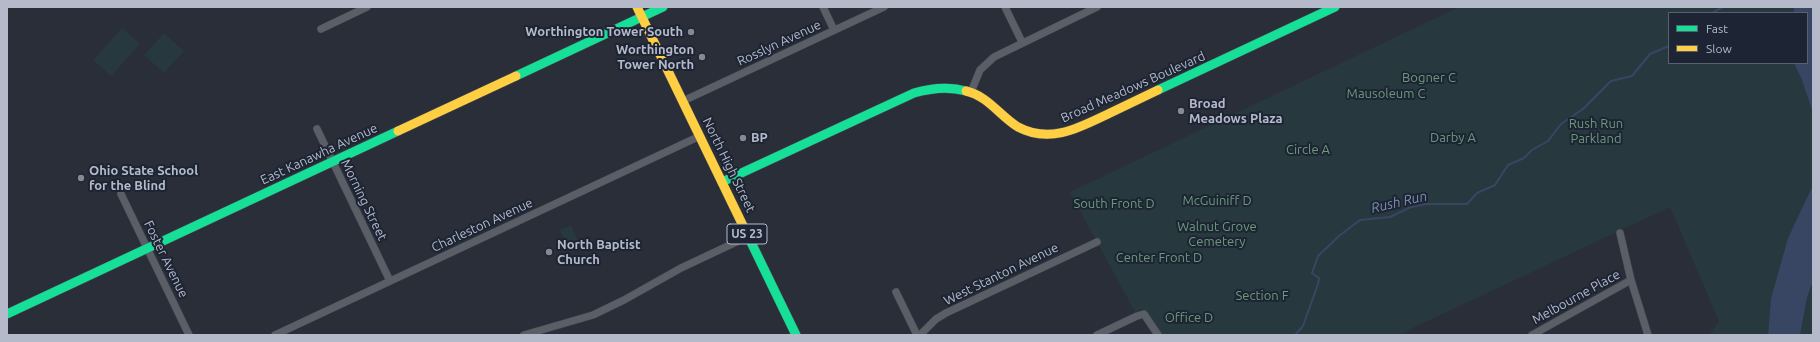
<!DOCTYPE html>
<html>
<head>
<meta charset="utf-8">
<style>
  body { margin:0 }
  #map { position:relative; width:1820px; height:342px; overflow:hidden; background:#2a2e38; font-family:Ubuntu,sans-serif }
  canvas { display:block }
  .frame { position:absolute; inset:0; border:8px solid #b4bac9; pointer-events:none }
  .legend { position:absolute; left:1668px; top:12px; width:140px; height:52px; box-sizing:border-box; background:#1d2433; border:1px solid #59606f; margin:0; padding:5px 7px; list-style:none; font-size:12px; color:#b4bac9 }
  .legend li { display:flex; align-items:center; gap:8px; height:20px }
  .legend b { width:20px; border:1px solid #59606f }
</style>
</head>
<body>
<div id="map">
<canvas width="1820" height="342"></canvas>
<div class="frame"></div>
<ul class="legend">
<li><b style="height:5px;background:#16e098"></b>Fast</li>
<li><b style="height:5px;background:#ffcf43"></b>Slow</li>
</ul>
</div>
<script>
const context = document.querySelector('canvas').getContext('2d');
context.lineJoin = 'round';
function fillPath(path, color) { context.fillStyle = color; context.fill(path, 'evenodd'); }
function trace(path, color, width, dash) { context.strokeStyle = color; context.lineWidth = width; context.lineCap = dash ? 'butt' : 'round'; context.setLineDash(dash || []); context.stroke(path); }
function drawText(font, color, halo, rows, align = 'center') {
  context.font = font + ' Ubuntu,sans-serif'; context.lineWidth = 4; context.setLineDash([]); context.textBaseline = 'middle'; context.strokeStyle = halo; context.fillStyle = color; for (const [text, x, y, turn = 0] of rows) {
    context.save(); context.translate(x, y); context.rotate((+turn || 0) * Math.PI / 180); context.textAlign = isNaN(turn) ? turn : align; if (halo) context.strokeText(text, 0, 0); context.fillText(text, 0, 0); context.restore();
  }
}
fillPath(new Path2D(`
  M1459,7H1794L1793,13H1669V63H1794L1802,80L1813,113V185L1788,238L1771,298L1768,335H1709L1719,321L1670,207L1398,335H1160L1149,314L1142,309L1135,312L1070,192Z
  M122,28L140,44L111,76L93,60Z
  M164,33L184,51L164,73L144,55Z
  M571,225L579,243L569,248L560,230Z
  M1813,281V335H1800L1807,298Z`), '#27383e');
fillPath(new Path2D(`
  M1794,7H1813V113L1802,80L1794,63H1807V13H1793Z
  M1813,185V281L1807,298L1800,335H1768L1771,298L1788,238Z`), '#384663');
trace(new Path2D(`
  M1712,13L1723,7
  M1295,335L1303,326L1318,284L1319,278L1312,273L1318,256L1339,236L1360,220L1390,217L1411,207L1426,204H1467L1477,193L1495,185L1508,165L1524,158L1532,150L1548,141L1561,124L1583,109L1611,81L1632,76L1650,54L1669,46`), '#384663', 2);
const street = new Path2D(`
  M823,7L834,30
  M1005,7L1022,42
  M321,29L367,7
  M971,92L980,70L994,57L1097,7
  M683,101L884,7
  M317,129L390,281
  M121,194L189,335
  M1620,233L1631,280L1648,335
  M896,292L917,335
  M275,335L700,136
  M524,335L593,315L624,300L681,268L749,236
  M920,335L936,319L946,313L1097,242
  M1097,335L1137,316L1144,314L1158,335
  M1532,335L1631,280`);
const fast = new Path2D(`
  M516,76L663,7
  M1158,90L1335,7
  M722,182L914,93C932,88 948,86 966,91
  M748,236L796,335
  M7,314L398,131`);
const slow = new Path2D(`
  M637,7L748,236
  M966,91C988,96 1000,116 1018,127C1050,144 1079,128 1108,114C1125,106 1141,98 1158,90
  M398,131L516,76`);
trace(street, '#484b52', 8);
trace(fast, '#484b52', 10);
trace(slow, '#484b52', 10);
trace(street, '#5a5e66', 7);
trace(fast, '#16e098', 9);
trace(slow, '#ffcf43', 9);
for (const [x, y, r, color] of [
  [691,32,4,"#848996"],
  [702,57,4,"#848996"],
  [1181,111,4,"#848996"],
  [743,138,4,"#848996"],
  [81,178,4,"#848996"],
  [549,252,4,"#848996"]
]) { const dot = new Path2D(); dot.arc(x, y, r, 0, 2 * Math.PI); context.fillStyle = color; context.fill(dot); trace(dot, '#1d2433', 1.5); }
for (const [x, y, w] of [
  [747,234,40]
]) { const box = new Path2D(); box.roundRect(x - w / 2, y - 10, w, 20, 3); context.fillStyle = '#1d2433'; context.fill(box); trace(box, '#b4bac9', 1); }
drawText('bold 12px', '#b4bac9', null, [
  ["US 23",747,234]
]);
drawText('bold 13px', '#b4bac9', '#1d2433', [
  ["Worthington Tower South",683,32,"right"],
  ["Worthington",694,50,"right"],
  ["Tower North",694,65,"right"],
  ["Broad",1189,104],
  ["Meadows Plaza",1189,119],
  ["BP",751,138],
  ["Ohio State School",89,171],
  ["for the Blind",89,186],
  ["North Baptist",557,245],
  ["Church",557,260]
], 'left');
drawText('13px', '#b4bac9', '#1d2433', [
  ["Rosslyn Avenue",779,43,-25],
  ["Broad Meadows Boulevard",1133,87,-24],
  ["East Kanawha Avenue",319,154,-25],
  ["North High Street",729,165,64],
  ["Morning Street",364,200,64],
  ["Charleston Avenue",482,225,-25],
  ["Foster Avenue",166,259,64],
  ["West Stanton Avenue",1001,274,-26],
  ["Melbourne Place",1576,297,-29]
]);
drawText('13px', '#6b9a7b', '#1d2433', [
  ["Bogner C",1429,78],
  ["Mausoleum C",1386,94],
  ["Rush Run",1596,124],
  ["Parkland",1596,139],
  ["Darby A",1453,138],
  ["Circle A",1308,150],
  ["McGuiniff D",1217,201],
  ["South Front D",1114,204],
  ["Walnut Grove",1217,227],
  ["Cemetery",1217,242],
  ["Center Front D",1159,258],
  ["Section F",1262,296],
  ["Office D",1189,318]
]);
drawText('italic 14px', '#7c8db1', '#1d2433', [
  ["Rush Run",1399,202,-13]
]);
</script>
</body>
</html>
